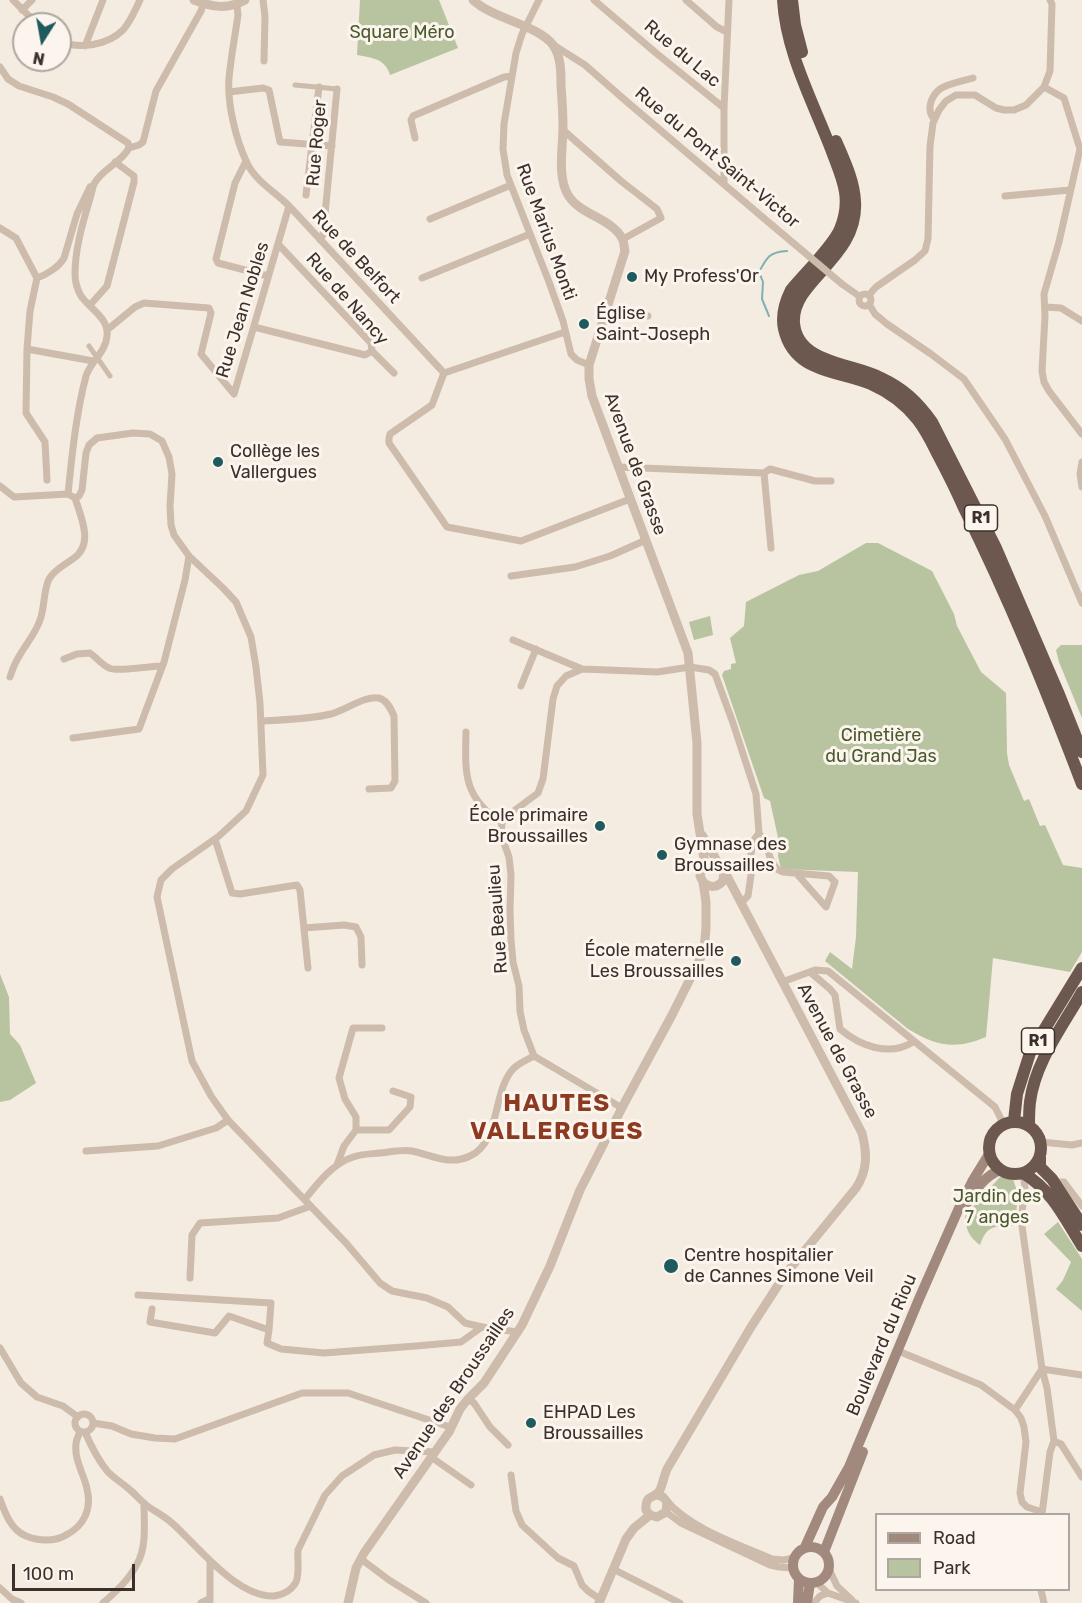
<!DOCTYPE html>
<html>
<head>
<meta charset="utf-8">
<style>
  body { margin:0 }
  #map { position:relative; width:1082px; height:1603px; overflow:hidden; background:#f4ebe1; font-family:Rubik,sans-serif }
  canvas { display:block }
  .legend { position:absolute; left:875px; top:1513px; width:195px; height:78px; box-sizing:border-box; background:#fbf5ee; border:2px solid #aea6a0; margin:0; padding:8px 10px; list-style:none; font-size:18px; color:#3b302b }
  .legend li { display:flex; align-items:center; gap:12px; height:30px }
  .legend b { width:30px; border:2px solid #aea6a0 }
  .north { position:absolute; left:12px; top:12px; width:60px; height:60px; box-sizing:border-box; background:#fbf5ee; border:2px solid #aea6a0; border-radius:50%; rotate:191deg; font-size:16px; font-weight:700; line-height:24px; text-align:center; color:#3b302b }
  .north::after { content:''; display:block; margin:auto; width:21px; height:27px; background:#1f5a5e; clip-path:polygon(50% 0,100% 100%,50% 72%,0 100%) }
  .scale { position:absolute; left:12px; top:1564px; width:123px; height:27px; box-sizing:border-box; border:3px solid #3b302b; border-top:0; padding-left:8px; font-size:18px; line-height:21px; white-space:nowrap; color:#3b302b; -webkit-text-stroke:4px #fbf5ee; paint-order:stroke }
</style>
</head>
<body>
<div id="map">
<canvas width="1082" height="1603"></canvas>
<ul class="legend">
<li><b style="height:8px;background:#a18a7d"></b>Road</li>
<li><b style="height:16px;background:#b8c4a0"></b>Park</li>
</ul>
<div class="north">N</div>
<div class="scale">100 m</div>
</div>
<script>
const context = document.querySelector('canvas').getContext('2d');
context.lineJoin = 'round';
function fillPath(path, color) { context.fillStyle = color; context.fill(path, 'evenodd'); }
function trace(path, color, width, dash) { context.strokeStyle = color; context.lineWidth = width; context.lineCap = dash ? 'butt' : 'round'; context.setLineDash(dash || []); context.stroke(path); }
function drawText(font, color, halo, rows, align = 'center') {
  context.font = font + ' Rubik,sans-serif'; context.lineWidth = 6; context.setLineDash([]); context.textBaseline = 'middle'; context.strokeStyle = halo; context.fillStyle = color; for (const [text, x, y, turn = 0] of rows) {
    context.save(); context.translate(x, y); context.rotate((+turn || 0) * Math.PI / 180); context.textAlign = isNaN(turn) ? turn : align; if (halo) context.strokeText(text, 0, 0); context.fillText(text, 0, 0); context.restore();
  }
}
fillPath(new Path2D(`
  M360,0H439L458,48L390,75C385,58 372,58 357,55Z
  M866,543H878L932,571L954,614L957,626L981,672L1006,693L1007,753L1009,765L1024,801L1029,799L1040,826L1045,825L1063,865L1082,868V952L1070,972L993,958L986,1037C955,1050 936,1046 908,1029L825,961L830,952L852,969L856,937L858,872L781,869L778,856L779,842L770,801L764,798L722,675L724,671L731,669V664L736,663L730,638L744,626L746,602L799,575L818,571Z
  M710,616L713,635L694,640L689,622Z
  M1061,645H1082V718L1059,662L1056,650Z
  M0,974L9,997L10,1034L20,1045L36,1083L10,1100L0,1102Z
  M1000,1177L1013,1179L1018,1194L1015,1226C996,1226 987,1224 980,1245C969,1237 966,1230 965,1216Z
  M1058,1222L1082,1259V1311L1056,1289L1063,1280L1071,1262L1044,1234Z`), '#b8c4a0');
trace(new Path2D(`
  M769,316L762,299L763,282L759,272C767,257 769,252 787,251`), '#7fb0b2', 2);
trace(new Path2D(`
  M295,85L337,89`), '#cdbbac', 5);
trace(new Path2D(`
  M13,0L37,24
  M263,0L265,16L264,61
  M539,0L522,34L516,53L504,124L503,149L507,175L549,282L563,321L571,354L577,360L589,365
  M594,0L656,53L724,108
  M686,0L717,27L727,32
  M237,5L238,15C235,36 231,57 229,78C227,104 236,140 247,163C256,182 277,193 291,208C342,263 393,318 444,373
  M22,10L32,0
  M60,41C79,50 108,45 123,30C131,21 135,10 140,0
  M85,46L103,0
  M555,46L585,65L626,101L773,226
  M0,67L8,79L19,86L53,97L68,104L128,143L129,148
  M1044,87L1064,98L1080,149L1059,242L1044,294L1045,316L1042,371L1044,382L1049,391L1082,434
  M229,92L263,88L269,90L280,142L332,146
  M934,119C926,110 931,96 940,89C949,83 963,81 973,78
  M563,130L621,181L657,209L661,218L623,239
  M415,138L411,120L413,116L504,77L512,76
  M129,148L139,145L143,142L156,91L201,11L203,4
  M246,161L235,183L216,259L218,263L268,276
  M724,184V108L729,0
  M306,195L319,87
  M1005,196L1070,190
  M430,219L511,185
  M0,228L16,238L37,278L30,311L27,349L93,361
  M320,240L323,235L337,89
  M279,245L371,343L372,351L394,373
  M37,278C46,275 59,267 64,258L77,214L90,187
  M422,278L530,234
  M842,284L859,296
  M859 300a6 6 0 1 1 12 0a6 6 0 1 1-12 0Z
  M869,295L876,287L915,260L925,251L928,239L930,146L933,123L939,110L946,101L956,95H975L996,108L1004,110H1014L1026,105L1044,87L1050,71L1052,4L1050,0
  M869,304L875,314L887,324L931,354L964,379L1005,439L1045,516L1082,603
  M90,305L107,286L134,182V176L115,162
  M1045,307L1061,308L1082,321
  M606,313L648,316
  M254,327L365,355L372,351
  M107,330L135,307L144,303L209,308L211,313L201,354L234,394L289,206
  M565,332L444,373L432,405L390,434L389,438V443L447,527L521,541L630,499
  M27,349L26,413L45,442L47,480
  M1082,462L1080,474L1082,487
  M618,467L764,473L771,548
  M764,473L770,469L815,481H831
  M0,486L14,497L68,494L75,498L79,496L82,490L86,453L89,445L97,438L133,433L150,434L162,441L169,457L172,474L170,506L171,525L174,535L189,556L223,588L236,602L251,637L256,667L260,703L263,775L246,811L219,836L172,869L161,880L157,897L192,1061L211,1096L228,1120L346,1243L380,1283L392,1291L427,1298L448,1307L465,1323L482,1327L517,1332
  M68,494C72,455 76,414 86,376C91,361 106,352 107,336C109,318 90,309 81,296C77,289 75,281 75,274C75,250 82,225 89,202C91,196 92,190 94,184C102,169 121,163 129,148
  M511,576L575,567L610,556L646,540
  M513,640L582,669
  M64,659L77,654L90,653C97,658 102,665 109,668C116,672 151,666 162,666
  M10,677C12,671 14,665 17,660C24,646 35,635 40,620C45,607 43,592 49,579C55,569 65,565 74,558C94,544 81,517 75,498
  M521,686L536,649
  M261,721C281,720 312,719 331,714C344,711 366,695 379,698C387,700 391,709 394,716L395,781L391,788L369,789
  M466,732C465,774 463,797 502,823
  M73,738L139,729L164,662L185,580L189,556
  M215,839L232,893L240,894L297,885L300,890L308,968
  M741,903L748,896L751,875V854L753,841L759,833
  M304,928L344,925L356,927L361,937L362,965
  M810,972L830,989L835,995L840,1029C860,1046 889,1057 913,1042
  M782,982L815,970L828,971L995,1107L1001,1119V1125
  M534,1056L524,1030L520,1011L519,986L513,962L511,940L510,910L511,875L509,857L501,835L502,823L511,813L538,793L543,779L553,699L557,686L566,676L582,669L657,672L690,667L709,670L715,674L733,723L756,794L759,833L766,845L771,860L777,869L783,872L829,876L835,882L826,907L796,873
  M534,1056L622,1108
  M356,1130H389L410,1107L411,1097L393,1091
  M1041,1142L1072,1145L1082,1143
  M86,1151L158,1146L216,1128L228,1120
  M337,1165L344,1146L356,1130V1117L345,1099L339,1078L353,1028H382
  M1023,1173L1025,1188L1021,1219L1042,1369L1047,1388L1054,1441L1050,1452L1042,1514
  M1054,1182H1064L1082,1206
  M305,1199C318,1183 332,1164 353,1157C361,1154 371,1154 380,1153C390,1152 403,1149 412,1151C432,1155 450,1166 470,1156C501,1142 492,1090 514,1068C519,1063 528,1059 534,1056
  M190,1278L192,1235L200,1223L278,1218L311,1206
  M138,1295L271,1303L269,1330
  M152,1309L150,1322L215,1333L229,1316L269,1330L267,1343L281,1349L324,1353L416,1346L461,1342L482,1327
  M0,1348L21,1383L37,1397L63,1406L78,1417
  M903,1353L981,1385L1015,1410L1021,1418L1024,1427L1026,1442L1020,1493L1022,1502L1027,1507L1042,1512
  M468,1399L474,1403L490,1427L508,1445
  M1015,1410L1042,1369L1082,1375
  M75 1423a9 9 0 1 1 18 0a9 9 0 1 1-18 0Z
  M93,1423L112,1426L131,1434L155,1438L175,1439L302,1393H348L450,1427
  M85,1432C91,1446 98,1460 108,1472C114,1478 122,1483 129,1489C135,1494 140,1500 146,1505C154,1511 164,1516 172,1523C198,1546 236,1597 274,1596C283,1595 292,1590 296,1582C300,1572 297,1560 298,1550L325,1495L342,1476L374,1455L395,1450L435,1452
  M1054,1441L1061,1444L1082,1477
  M431,1457L471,1485
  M511,1475L516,1511L522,1525L558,1558L574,1566L582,1585L588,1591L600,1599
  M0,1499C5,1513 11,1530 26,1536C38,1541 55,1542 66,1535C84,1526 92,1509 87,1489C84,1474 74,1460 76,1444C76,1440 79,1435 80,1431
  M666,1500C689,1528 738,1544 772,1559L784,1560L793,1558
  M666,1512L681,1523L770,1565L779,1567L792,1568
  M361,1559L389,1580L426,1603
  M613,1569L680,1603
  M829,1569L837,1586L852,1600
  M816,1582L828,1593L856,1603
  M0,1588L12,1599L21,1603
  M1041,1590L1044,1603
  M103,1603C116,1592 129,1580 137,1564C147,1547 144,1523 144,1503
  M201,1603L209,1599
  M210,1603V1561
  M814,1603L820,1596L828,1593`), '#cdbbac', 7);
trace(new Path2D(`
  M194,0C212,7 227,10 245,0
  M703,882C709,888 717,888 723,881L724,870
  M650,1515L646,1510C645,1493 655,1500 660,1490C663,1483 664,1476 667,1469L751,1327L784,1276L856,1188C868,1170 867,1153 862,1133L727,876L723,868L718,863L702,835
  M348,1603L356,1568L364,1553L449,1432L460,1409L468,1399L484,1383L522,1325L550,1266L580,1190L625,1102L672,1015L704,951L706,928V902L703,882L700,876L704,859L697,814V743L688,653L592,396L589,379V365L625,251C624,247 624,241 622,238C611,218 580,215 568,195C557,176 563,148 563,127C563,113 562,99 561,85C561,72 561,56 553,45C538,25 493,19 473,0
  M599,1603L626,1539L634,1528L650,1515L657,1517L666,1512L667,1502L663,1497L657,1495`), '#cdbbac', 9);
trace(new Path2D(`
  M968,1202C976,1189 985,1176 1000,1170
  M793 1565a18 18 0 1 1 36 0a18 18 0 1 1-36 0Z
  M805,1547L823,1507L832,1497L849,1467L919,1299L959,1208L973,1180L989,1154
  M824,1552L863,1452
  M798,1603L799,1579
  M807,1603L810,1583`), '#a18a7d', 10);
trace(new Path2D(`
  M783,0C786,52 812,100 831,149C836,163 843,178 845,192C847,205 845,217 840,229C833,246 804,274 791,290C785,302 781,315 784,329C794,373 837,370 871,384C889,392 905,404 917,419C926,430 932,443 938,455C947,472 956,490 964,508C1009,598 1046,690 1082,784
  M792,0L795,25L802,52
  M836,141C844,160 854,180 855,201C859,259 791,280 794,323C797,364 853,363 881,378C904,389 917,401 932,422L996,548L1058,692L1082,752
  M1014,1121L1017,1094L1030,1053L1082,968
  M989 1148a26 26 0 1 1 52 0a26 26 0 1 1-52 0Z
  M1029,1125C1029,1118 1029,1110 1030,1102C1035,1062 1063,1026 1082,992
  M1040,1157V1167L1052,1179L1082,1225
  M1023,1173C1052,1190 1065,1219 1082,1246`), '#6c584f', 12);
trace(new Path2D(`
  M89,346L110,376`), '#cdbbac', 5);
trace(new Path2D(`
  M773,226L842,284`), '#cdbbac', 7);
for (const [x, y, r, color] of [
  [632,277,6,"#1f5a5e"],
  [584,324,6,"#1f5a5e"],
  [218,462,6,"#1f5a5e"],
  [600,826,6,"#1f5a5e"],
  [662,855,6,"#1f5a5e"],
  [736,961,6,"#1f5a5e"],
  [671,1266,8,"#1f5a5e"],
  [531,1423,6,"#1f5a5e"]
]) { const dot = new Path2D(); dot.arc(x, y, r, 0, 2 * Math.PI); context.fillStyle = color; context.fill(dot); trace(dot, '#fbf5ee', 2); }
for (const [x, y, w] of [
  [981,518,33],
  [1038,1041,33]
]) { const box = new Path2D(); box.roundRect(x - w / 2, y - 13, w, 26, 4.5); context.fillStyle = '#fbf5ee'; context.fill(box); trace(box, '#3b302b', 1.5); }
drawText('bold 16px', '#3b302b', null, [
  ["R1",981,518],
  ["R1",1038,1041]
]);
drawText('18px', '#4a5a2e', '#fbf5ee', [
  ["Square Méro",402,33],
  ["Cimetière",881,736],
  ["du Grand Jas",881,757],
  ["Jardin des",997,1197],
  ["7 anges",997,1218]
]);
drawText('18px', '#3b302b', '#fbf5ee', [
  ["Rue du Lac",682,54,40],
  ["Rue Roger",317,143,-85],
  ["Rue du Pont Saint-Victor",717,158,40],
  ["Rue Marius Monti",546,232,70],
  ["Rue de Belfort",356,257,47],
  ["Rue de Nancy",347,299,49],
  ["Rue Jean Nobles",243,310,-73],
  ["Avenue de Grasse",635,464,70],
  ["Rue Beaulieu",498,919,-94],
  ["Avenue de Grasse",837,1051,62],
  ["Boulevard du Riou",882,1345,-67],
  ["Avenue des Broussailles",454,1393,-56]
]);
drawText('18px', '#3b302b', '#fbf5ee', [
  ["My Profess'Or",644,277],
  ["Église",596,314],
  ["Saint-Joseph",596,335],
  ["Collège les",230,452],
  ["Vallergues",230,473],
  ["École primaire",588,816,"right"],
  ["Broussailles",588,837,"right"],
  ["Gymnase des",674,845],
  ["Broussailles",674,866],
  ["École maternelle",724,951,"right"],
  ["Les Broussailles",724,972,"right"],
  ["Centre hospitalier",684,1256],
  ["de Cannes Simone Veil",684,1277],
  ["EHPAD Les",543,1413],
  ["Broussailles",543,1434]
], 'left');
context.letterSpacing = '1.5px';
drawText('bold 24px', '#8c3b22', '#fbf5ee', [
  ["HAUTES",557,1104],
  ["VALLERGUES",557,1132]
]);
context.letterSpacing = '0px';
</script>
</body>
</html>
